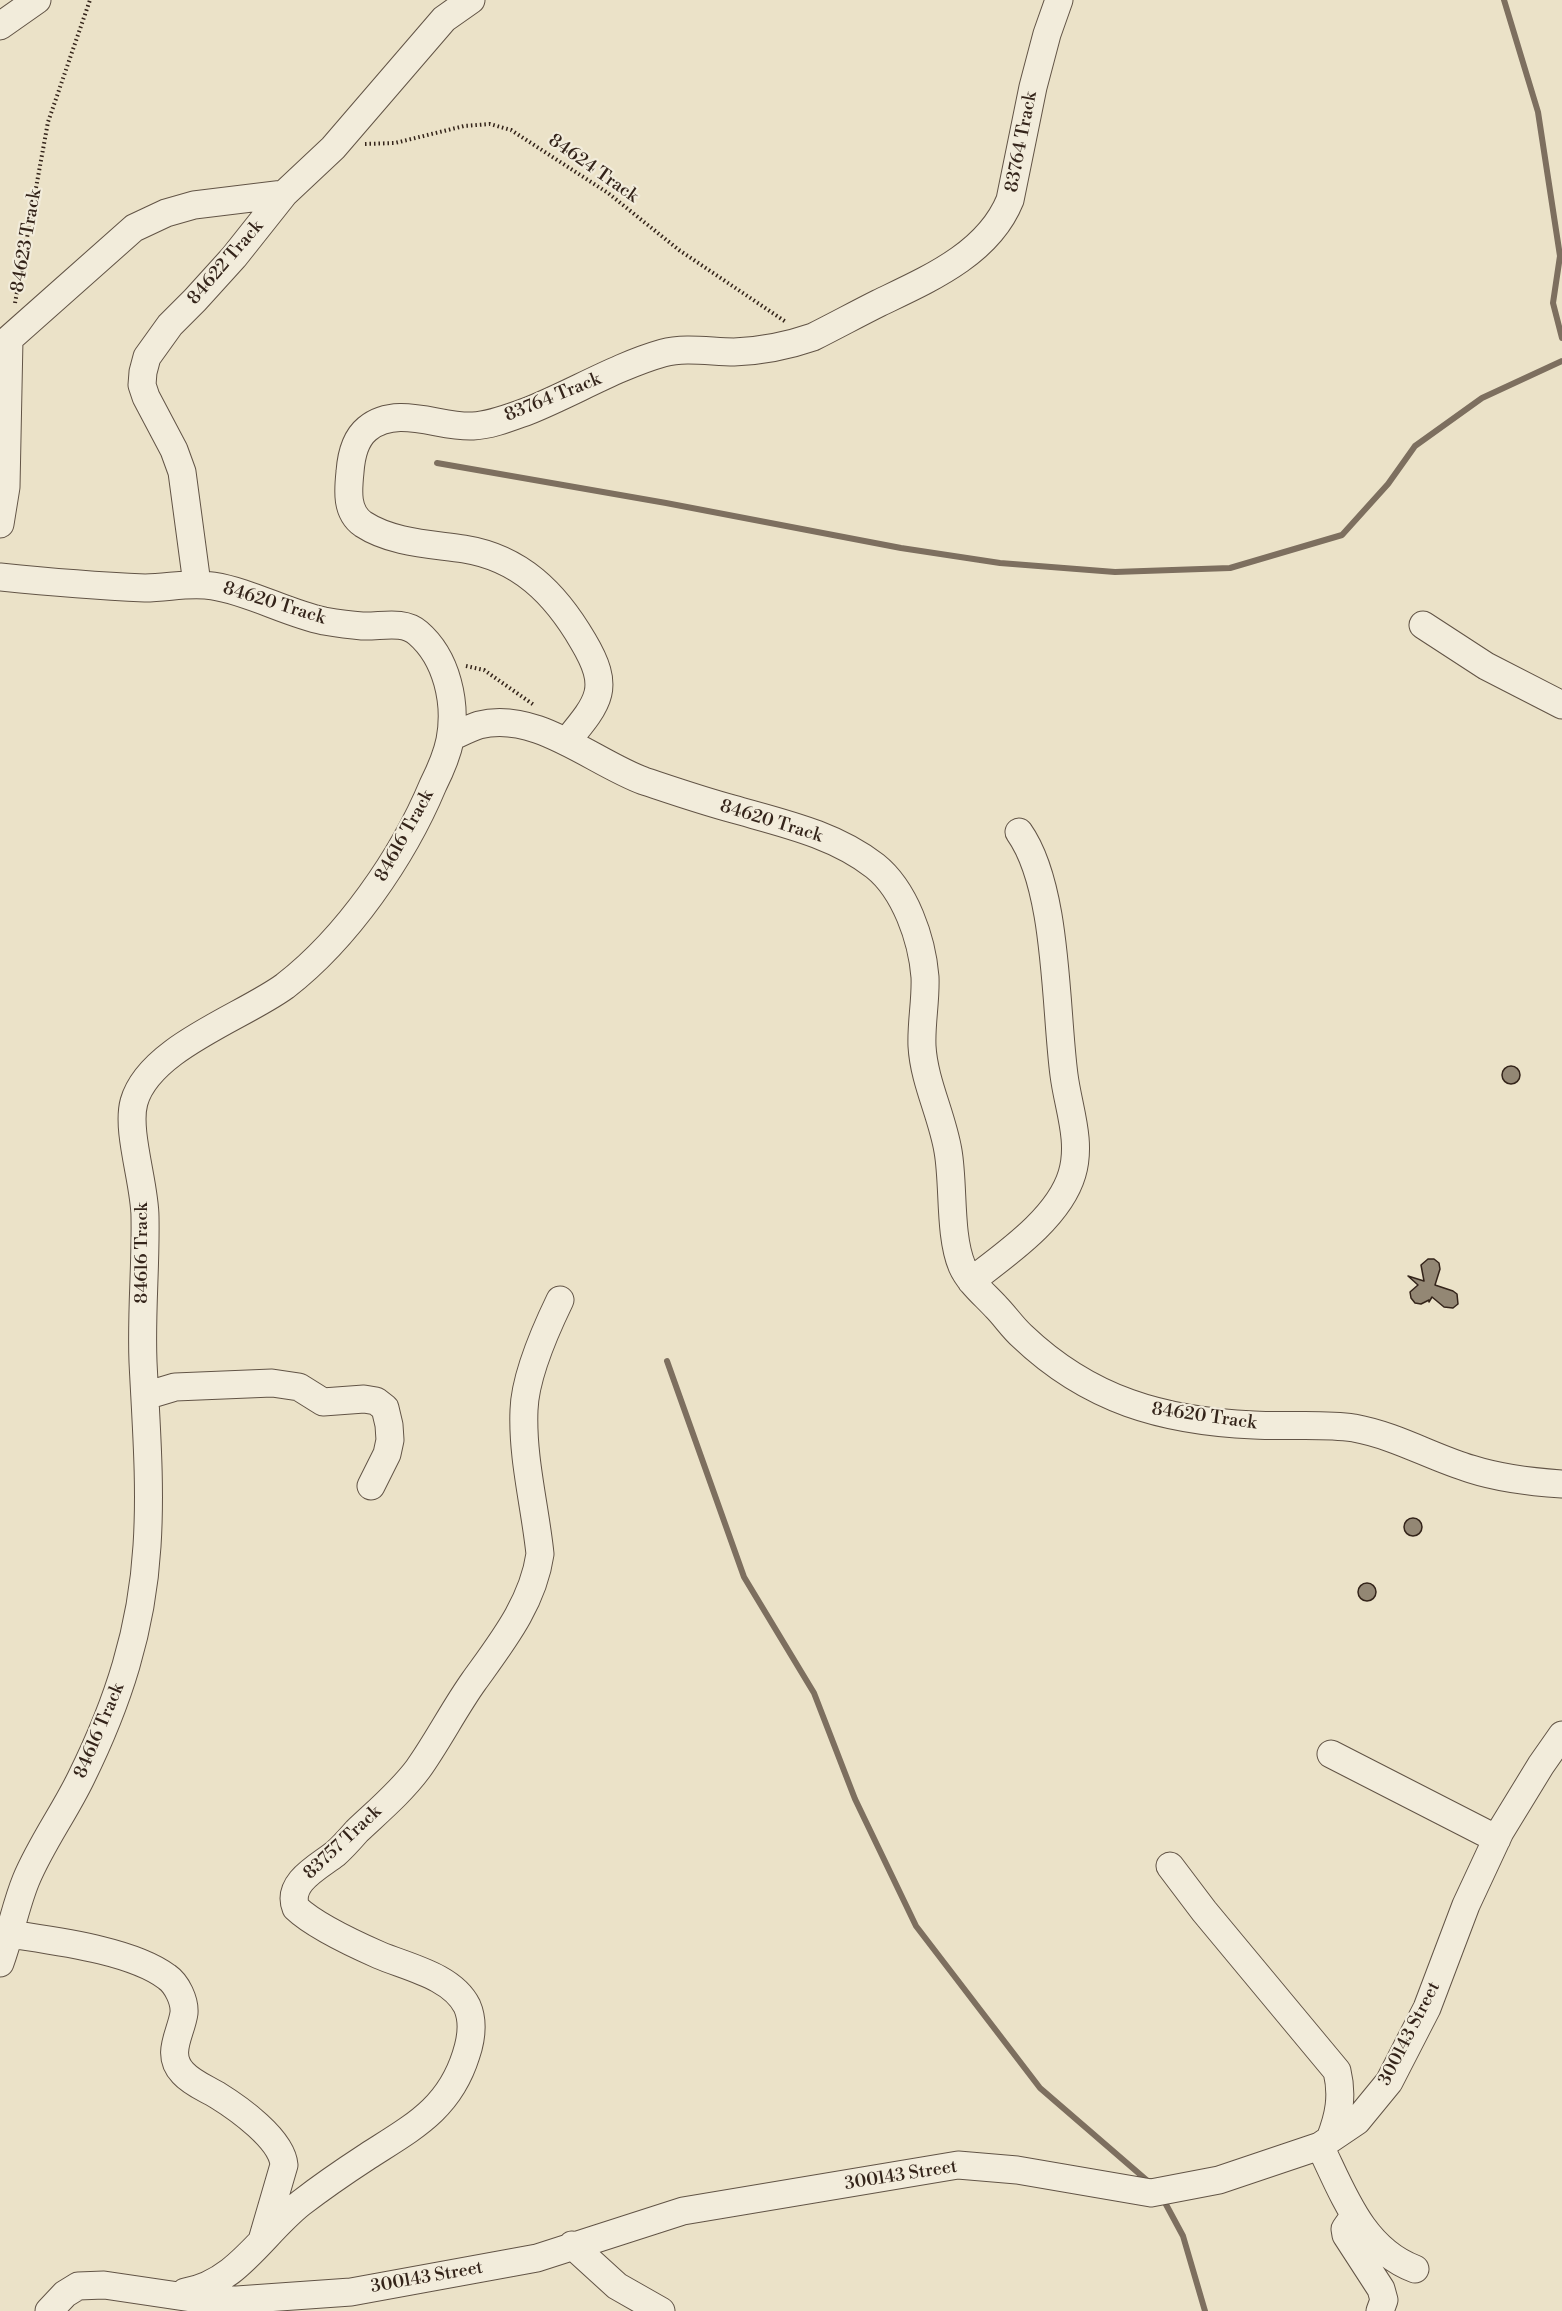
<!DOCTYPE html>
<html>
<head>
<meta charset="utf-8">
<style>
  body { margin:0 }
  canvas { display:block; background:#ebe2c8 }
</style>
</head>
<body>
<canvas width="1562" height="2311"></canvas>
<script>
const context = document.querySelector('canvas').getContext('2d');
context.lineJoin = 'round';
function trace(path, color, width, dash) { context.strokeStyle = color; context.lineWidth = width; context.lineCap = dash ? 'butt' : 'round'; context.setLineDash(dash || []); context.stroke(path); }
function fillPath(path, color) { context.fillStyle = color; context.fill(path, 'evenodd'); }
function drawText(font, color, halo, rows, align = 'center') {
  context.font = font + ' "Libre Bodoni",serif'; context.lineWidth = 4.5; context.setLineDash([]); context.textBaseline = 'middle'; context.strokeStyle = halo; context.fillStyle = color; for (const [text, x, y, turn = 0] of rows) {
    context.save(); context.translate(x, y); context.rotate((+turn || 0) * Math.PI / 180); context.textAlign = isNaN(turn) ? turn : align; if (halo) context.strokeText(text, 0, 0); context.fillText(text, 0, 0); context.restore();
  }
}
trace(new Path2D(`
  M1504,0L1538,112L1560,256L1553,303L1562,338
  M437,463L666,503L901,548L1000,563L1115,572L1230,568L1342,535L1388,484L1415,446L1482,398L1562,361
  M667,1361L744,1577L814,1693L855,1799L916,1926L1040,2088L1150,2183
  M1162,2197L1183,2236L1205,2311`), '#7d6f5f', 6);
const building = new Path2D(`
  M1502 1075a9 9 0 1 1 18 0a9 9 0 1 1-18 0Z
  M1428,1259H1434L1439,1263L1440,1269L1435,1285L1453,1291L1457,1294L1458,1304L1453,1308L1444,1307L1432,1297L1429,1302V1300L1421,1304L1415,1303L1411,1298L1410,1292L1418,1285L1408,1276L1424,1281L1421,1265Z
  M1404 1527a9 9 0 1 1 18 0a9 9 0 1 1-18 0Z
  M1358 1592a9 9 0 1 1 18 0a9 9 0 1 1-18 0Z`);
fillPath(building, '#938774');
trace(building, '#34241a', 1.5);
const minor = new Path2D(`
  M0,26L37,0
  M0,524L6,487L9,339L134,228L166,213L194,205L284,194
  M0,577C48,582 97,586 145,588C168,588 190,582 213,586C251,592 286,613 324,621C336,623 350,625 362,626C381,627 403,620 418,633C447,658 457,703 450,740C447,755 440,771 433,785C403,857 347,938 285,986C243,1017 149,1048 134,1102C126,1131 145,1184 145,1217C146,1265 141,1314 143,1362C146,1424 151,1485 147,1546C142,1630 118,1703 81,1778C64,1813 41,1844 26,1880C15,1907 10,1936 0,1963
  M197,584L182,472L174,450L146,397L142,385L143,372L147,357L170,325L195,300L234,257L284,194L333,148L444,19L471,0
  M1423,625L1486,666L1562,705
  M451,737C460,733 470,728 479,725C536,710 594,763 644,781C674,791 703,801 733,809C782,823 834,834 875,866C905,890 922,939 925,977C926,1000 921,1023 922,1046C924,1082 942,1115 948,1151C954,1185 949,1235 962,1266C969,1282 984,1294 996,1307C1005,1316 1012,1327 1022,1336C1089,1400 1163,1421 1254,1425C1288,1427 1321,1423 1354,1428C1397,1436 1431,1457 1471,1469C1499,1478 1532,1482 1562,1484
  M567,741C600,701 611,688 583,641C555,593 520,558 464,549C431,544 392,543 363,524C346,512 348,491 350,472C351,458 355,439 367,429C397,404 440,428 473,426C492,425 511,417 528,411C573,393 617,366 663,353C685,347 712,352 734,352C762,351 787,346 813,337C835,326 857,314 879,303C929,279 988,254 1010,200L1033,87L1047,34L1059,0
  M971,1281C1006,1254 1059,1218 1072,1174C1082,1141 1068,1107 1064,1075C1055,1007 1058,887 1019,832
  M145,1396L175,1387L272,1383L299,1387L323,1402L364,1399L376,1401L385,1408L389,1425L390,1440L387,1454L371,1486
  M1331,1754L1497,1839
  M1170,1866L1204,1911L1337,2071C1343,2096 1339,2116 1330,2139
  M10,1934C54,1941 131,1950 167,1977C177,1984 185,2001 184,2013C181,2034 165,2054 183,2073C192,2083 205,2088 217,2095C238,2108 282,2139 284,2165L263,2237
  M1320,2146C1343,2193 1362,2249 1415,2269
  M1354,2216L1345,2229L1346,2235L1381,2289L1384,2300L1380,2311
  M572,2245L617,2286L661,2311
  M185,2292C237,2283 262,2234 301,2203C323,2186 345,2171 368,2156C413,2127 449,2109 466,2055C471,2040 474,2022 467,2006C452,1976 407,1967 379,1955C354,1944 315,1926 296,1908C286,1883 318,1867 335,1854C343,1847 350,1839 357,1831C377,1812 401,1792 418,1769C438,1741 454,1709 474,1681C502,1642 533,1603 540,1554C535,1506 522,1458 524,1410C525,1376 545,1331 560,1300
  M49,2311L65,2294L78,2286L104,2285L199,2299L237,2300L351,2292L537,2258L683,2211L958,2165L1017,2170L1151,2193L1219,2180L1320,2146L1357,2121L1389,2082L1427,2008L1466,1905L1500,1832L1541,1765L1562,1735`);
trace(minor, '#625446', 29);
trace(new Path2D(`
  M365,144L395,143L464,126L490,124L511,130L608,193L679,250L786,322
  M15,303L48,122L90,0
  M466,666L484,670L534,705`), '#34241a', 4, [1.5, 3]);
trace(minor, '#f2ecdb', 27);
drawText('18px', '#34241a', '#f2ecdb', [
  ["83764 Track",1022,142,-79],
  ["84624 Track",593,169,35],
  ["84623 Track",27,241,-80],
  ["84622 Track",226,263,-49],
  ["83764 Track",553,398,-22],
  ["84620 Track",274,604,17],
  ["84620 Track",771,822,17],
  ["84616 Track",405,836,-61],
  ["84616 Track",143,1253,-90],
  ["84620 Track",1204,1417,8],
  ["84616 Track",100,1731,-67],
  ["83757 Track",343,1843,-43],
  ["300143 Street",1410,2034,-63],
  ["300143 Street",901,2176,-9],
  ["300143 Street",427,2278,-10]
]);
</script>
</body>
</html>
